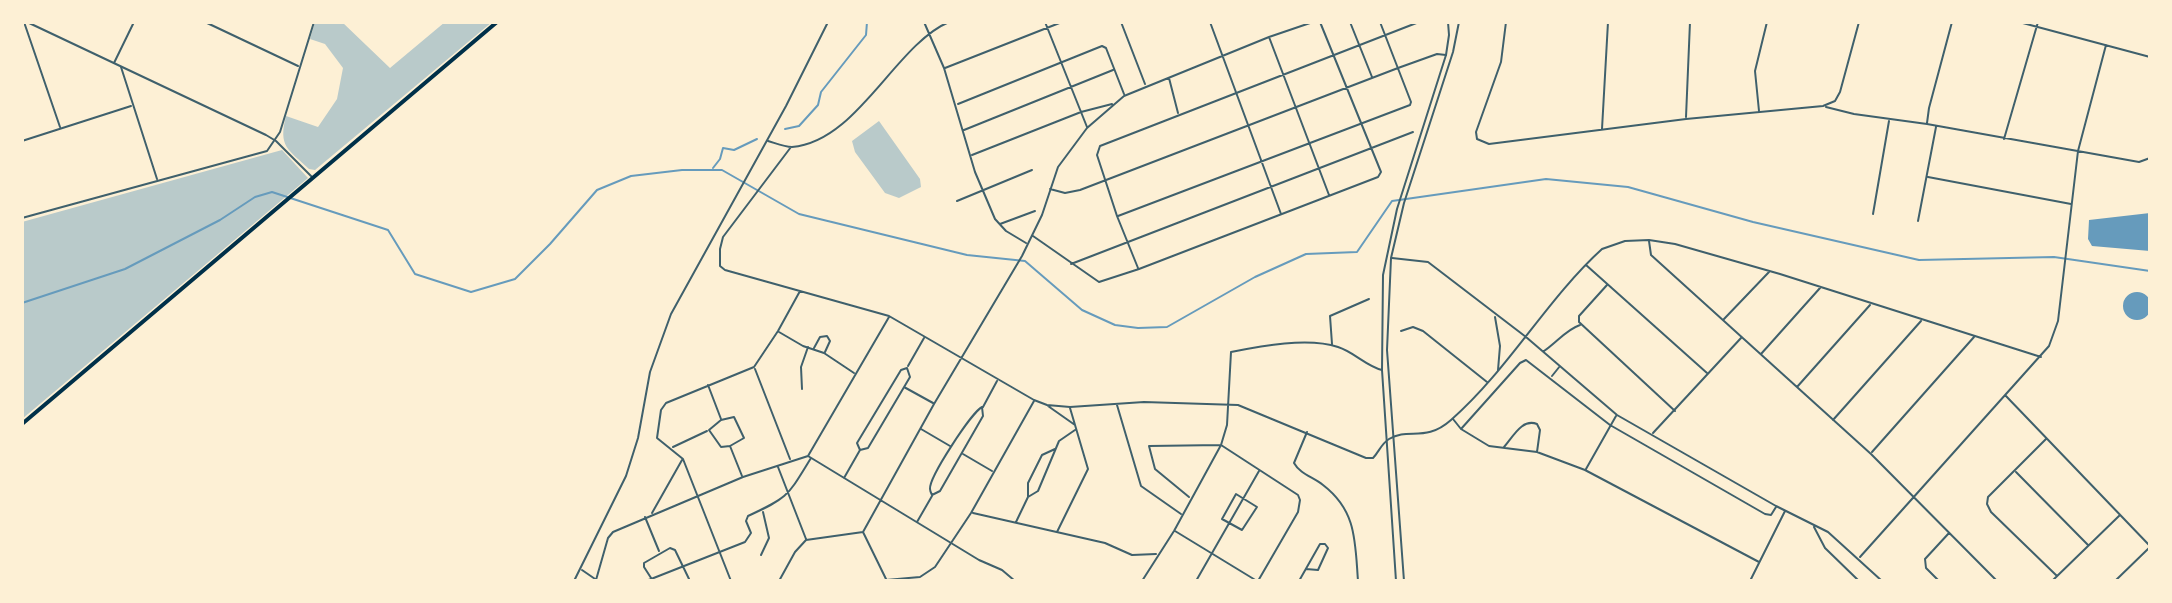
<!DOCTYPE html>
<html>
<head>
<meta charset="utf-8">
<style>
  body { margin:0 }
  #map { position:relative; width:2172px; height:603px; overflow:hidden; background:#fdf0d5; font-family:"DM Sans",sans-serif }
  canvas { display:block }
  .frame { position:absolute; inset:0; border:24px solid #fdf0d5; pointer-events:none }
</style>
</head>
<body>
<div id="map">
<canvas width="2172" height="603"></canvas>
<div class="frame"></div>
</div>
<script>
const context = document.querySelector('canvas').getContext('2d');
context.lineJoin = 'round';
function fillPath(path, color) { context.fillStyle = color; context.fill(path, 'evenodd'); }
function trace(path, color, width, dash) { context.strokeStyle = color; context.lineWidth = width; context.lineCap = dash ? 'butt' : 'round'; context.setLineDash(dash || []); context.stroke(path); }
fillPath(new Path2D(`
  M315,22H342L390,68L445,22H492L315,170L309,169C288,149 278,147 286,116L318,127L337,99L343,68L325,44L310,39Z
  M879,121L920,179L921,187L899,198L885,193L855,152L852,141Z
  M282,150L308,178L22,419V222Z`), '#b9caca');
fillPath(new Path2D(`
  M2150,213V251L2092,246L2088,239L2089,220Z
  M2123 306a14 14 0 1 1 28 0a14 14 0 1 1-28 0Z`), '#669bbc');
trace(new Path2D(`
  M785,129L799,126L818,105L821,92L866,35L867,22
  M713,168L720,159L723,148L734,150L757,139
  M22,303L125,269L220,220L255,197L272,192L388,230L415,274L471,292L515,279L550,244L597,190L631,176L682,170H722L799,214L967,255L1025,261L1082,310L1115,325L1138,328L1167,327L1255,277L1306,254L1357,252L1392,201L1546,179L1628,187L1753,222L1919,260L2054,257L2150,271`), '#669bbc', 2);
trace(new Path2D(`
  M24,22L60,127
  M205,22L298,66
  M924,22L944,68L975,172L995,219L1006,231L1026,243
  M1045,22L1087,127
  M1121,22L1145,84
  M1210,22L1281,214
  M1350,22L1372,77
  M1506,22L1501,62L1476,132L1477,139L1489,144L1686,119L1823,106L1835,101L1840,92L1859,22
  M2019,22L2150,57
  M1269,37L1329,195
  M114,63L134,22
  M121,67L157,179
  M945,68L1062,22
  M1169,78L1178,113
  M958,104L1102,46L1106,48L1124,94
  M1826,107L1854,114L1927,124L2139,162L2150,158
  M1759,111L1755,71L1767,22
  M1686,117L1690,22
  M1927,123L1929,108L1952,22
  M1602,129L1608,22
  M964,130L1113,70
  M2004,139L2038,22
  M22,141L131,106
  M768,141C775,143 784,147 792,147C857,142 895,45 949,22
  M791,147L723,237L720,249V266L725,270L889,316L1034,400L1047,405L1070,407L1144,402L1238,405L1366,458H1373C1379,452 1381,444 1389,439C1409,427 1425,443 1451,420C1509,369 1546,300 1602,249L1625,241L1649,240L1675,244L1780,274L2041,357
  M972,155L1081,112L1112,104
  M1928,177L2071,204
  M1050,189L1065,193L1080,190L1398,68L1437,54L1446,55
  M957,201L1032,170
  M1873,214L1889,121
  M1118,216L1410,105L1411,102L1380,22
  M22,218L267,151L280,132L314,22
  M1918,221L1936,127
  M1000,224L1035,211
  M1033,236L1099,282L1139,269L1378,177L1381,172L1320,22
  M1649,241L1651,255L1871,454L1997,581
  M1392,258L1428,262L1526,337L1617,415L1776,506L1828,532L1882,581
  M1071,264L1413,132
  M1586,265L1707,373
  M1138,268L1117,216L1097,155L1100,146L1419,22
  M1607,285L1579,316V322L1675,411
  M1495,317L1500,346L1498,370
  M1724,319L1769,272
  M1401,331L1413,327L1423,331L1487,382
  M779,332L803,346L824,353L854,373
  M1332,344L1330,316L1369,299
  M814,348L820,337L827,336L830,341L825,352
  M1544,351C1556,343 1567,329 1580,325
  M1761,354L1820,288
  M908,366L924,338
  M755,369L790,459
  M1552,376L1560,366
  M708,385L721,419
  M904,387L933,403
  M1797,387L1870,305
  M802,389L801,367L808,347
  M2005,395L2150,546
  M1117,405L1141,486L1181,514
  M1048,406L1075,425
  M982,407L983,416L940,491L932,495C931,493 930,491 930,489C929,477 972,412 982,407Z
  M983,407L997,381
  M734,417L744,438L730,446L721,447L709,430L721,420Z
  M1453,419L1461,429L1489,446L1537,452L1585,470L1759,562
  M1833,420L1921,321
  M921,429L950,446
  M1461,429L1520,363L1526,360L1610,425L1765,514L1771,515L1776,507
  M1307,432L1294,463C1300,474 1313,477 1323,485C1357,511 1355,542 1358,581
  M1653,433L1741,338
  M2046,439L1988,497L1987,504L1991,512L2057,576
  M730,446L742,476
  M673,447L707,431
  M1504,447C1513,437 1522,418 1537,424L1540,430L1537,452
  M1872,452L1974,337
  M963,454L992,471
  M808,456L889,317
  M778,467L806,539
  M1586,469L1616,416
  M2016,472L2088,545
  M844,478L860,450L857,443L901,370L907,368L910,377L868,448L860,450
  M1236,494L1257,507L1242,530L1222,519Z
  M1028,497L1038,491L1059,441L1075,430
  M1189,497L1155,469L1149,446L1221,445L1298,495L1300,500L1298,512L1258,581
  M652,513L682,460
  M973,513L1105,543L1132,555L1156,554
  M645,517L659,551
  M917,522L932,496
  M1016,522L1028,497V483L1042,455L1055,449
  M1814,527L1825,548L1859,581
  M1175,531L1257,581
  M863,532L934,404L1022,256L1042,215L1058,167L1087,128L1124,96L1269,37L1313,22
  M1057,532L1088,469L1070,408
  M761,555L769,538L763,512
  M1860,557L2049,346L2058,321L2078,151L2106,45
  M582,570L598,581
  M596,580L608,538L613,532L743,477L808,456L979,560L1002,570L1015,581
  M886,580L920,577L935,567L971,513L1034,401
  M646,581L745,542L751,533L746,521L748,516C789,497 787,497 811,458
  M653,581L644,567V563L670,548L675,550L690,581
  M731,581L683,459L657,438L661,410L666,403L754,367L778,331L800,291
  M779,581L795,552L806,540L863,532L886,579
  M1142,581L1174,531L1221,445L1227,425L1231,352C1261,346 1308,337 1338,347C1354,352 1366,366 1382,370
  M1196,581L1259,471
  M1299,581L1320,544H1325L1328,548L1318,570L1306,569
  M1750,581L1785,511
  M1939,581L1926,568L1925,559L1949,533
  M2052,581L2120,515
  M2115,581L2149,548`), '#3f606c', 2);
trace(new Path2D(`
  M27,22L266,135L276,141L312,177
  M574,581L626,476L638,438L650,372L671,314L786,106L828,22
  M1396,581L1382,370L1383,275L1397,209L1446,55L1449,35L1448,22
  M1404,581L1387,350L1391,258L1404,203L1453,52L1459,22`), '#3f606c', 2);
trace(new Path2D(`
  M22,424L497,22`), '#003049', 4);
</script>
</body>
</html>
